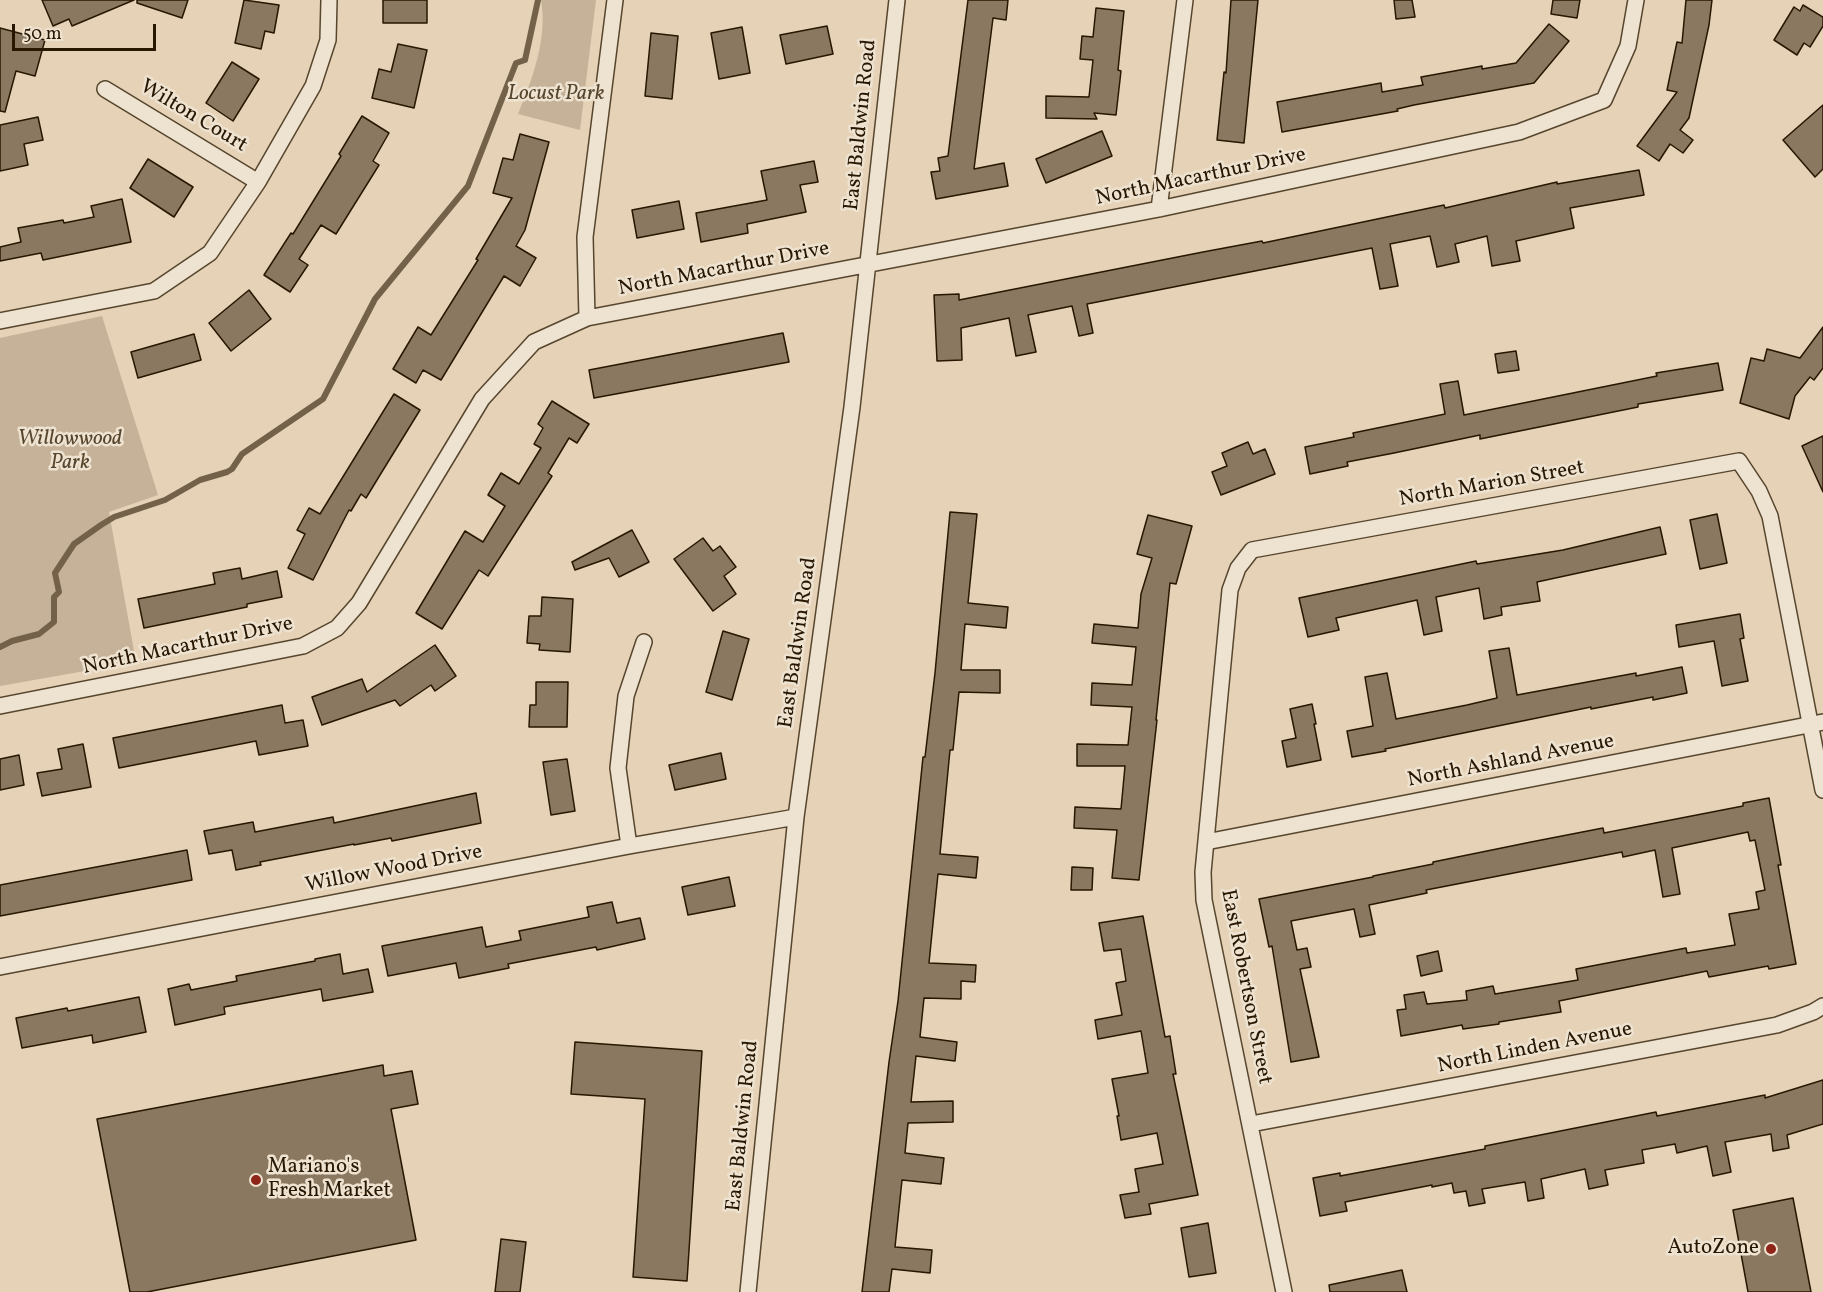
<!DOCTYPE html>
<html>
<head>
<meta charset="utf-8">
<style>
  body { margin:0 }
  #map { position:relative; width:1823px; height:1292px; overflow:hidden; background:#e5d2b7; font-family:Vollkorn,serif }
  canvas { display:block }
  .scale { position:absolute; left:12px; top:24px; width:144px; height:27px; box-sizing:border-box; border:3px solid #281701; border-top:0; padding-left:8px; font-size:18px; line-height:21px; white-space:nowrap; color:#281701; -webkit-text-stroke:4px #eee2d0; paint-order:stroke }
</style>
</head>
<body>
<div id="map">
<canvas width="1823" height="1292"></canvas>
<div class="scale">50 m</div>
</div>
<script>
const context = document.querySelector('canvas').getContext('2d');
context.lineJoin = 'round';
function fillPath(path, color) { context.fillStyle = color; context.fill(path, 'evenodd'); }
function trace(path, color, width, dash) { context.strokeStyle = color; context.lineWidth = width; context.lineCap = dash ? 'butt' : 'round'; context.setLineDash(dash || []); context.stroke(path); }
function drawText(font, color, halo, rows, align = 'center') {
  context.font = font + ' Vollkorn,serif'; context.lineWidth = 5; context.setLineDash([]); context.textBaseline = 'middle'; context.strokeStyle = halo; context.fillStyle = color; for (const [text, x, y, turn = 0] of rows) {
    context.save(); context.translate(x, y); context.rotate((+turn || 0) * Math.PI / 180); context.textAlign = isNaN(turn) ? turn : align; if (halo) context.strokeText(text, 0, 0); context.fillText(text, 0, 0); context.restore();
  }
}
fillPath(new Path2D(`
  M541,0H596L580,130L518,114C532,80 548,38 541,0Z
  M102,316L158,495L109,512L136,662L0,686V338Z`), '#c5b298');
trace(new Path2D(`
  M0,647L12,641L39,634L54,622V597L59,592L55,573L74,544L101,525L114,517L165,500L200,480L227,472L232,469L242,454L323,399L375,299L468,186L516,63L525,60L538,0`), '#736149', 6);
const building = new Path2D(`
  M42,0H134L72,26L69,19L53,26Z
  M137,0H188L182,18L137,3Z
  M244,0L279,5L274,33L265,31L261,49L235,43Z
  M383,0H427V23H383Z
  M968,0H1008L1006,20L993,18L974,169L1004,163L1008,186L936,199L931,172L940,171L938,158L948,156Z
  M1231,0H1258L1244,143L1217,140L1224,72L1226,73Z
  M1394,0H1412L1415,17L1396,19Z
  M1553,0H1580L1577,18L1551,14Z
  M1686,0H1712L1709,25L1689,118L1680,130L1693,140L1683,153L1670,144L1659,161L1637,146L1677,92L1667,90L1677,42L1682,43Z
  M1803,5L1823,17V26L1810,47L1804,43L1797,55L1774,40L1794,7L1800,11Z
  M1096,8L1124,11L1118,70L1121,71L1116,115L1094,113L1097,119L1046,118V96L1089,97L1093,60L1080,59L1082,36L1093,37Z
  M1549,24L1569,41L1534,83L1414,105L1397,109L1398,111L1282,132L1277,102L1381,83L1382,92L1423,85L1421,77L1482,66V69L1516,63Z
  M827,26L833,54L786,64L780,35Z
  M742,27L750,73L719,79L711,33Z
  M0,28L45,40L35,76L16,71L5,112L0,111Z
  M651,33L678,36L672,99L645,96Z
  M398,44L427,50L414,108L372,98L379,69L391,72Z
  M232,62L259,79L233,121L206,103Z
  M1823,105V169L1815,177L1783,140Z
  M362,116L389,133L373,161L379,165L336,234L321,225L299,259L308,265L290,292L264,275L291,233L293,234L341,156L339,154Z
  M38,117L43,140L24,144L28,165L0,171V125Z
  M1102,131L1112,156L1046,183L1036,159Z
  M520,134L549,142L525,230L516,246L536,258L520,286L504,276L441,380L423,370L416,383L393,369L418,327L431,335L478,260L476,259L512,198L493,193L503,158L513,160Z
  M148,159L193,187L174,217L130,188Z
  M814,161L818,182L800,185L806,212L747,224L748,233L701,242L696,213L767,200L761,171Z
  M1639,170L1644,195L1570,208L1574,228L1516,241L1520,261L1492,266L1487,236L1455,244L1459,262L1437,267L1430,236L1390,244L1398,286L1380,289L1372,248L1087,304L1093,333L1079,336L1072,306L1028,315L1036,352L1016,356L1009,318L961,328L962,360L937,361L934,295L959,294V300L1203,252L1262,241L1263,243L1444,205L1445,208L1557,182V184Z
  M122,199L131,242L43,260L41,253L0,261V247L21,242L18,228L63,220L64,223L94,217L91,206Z
  M679,201L684,229L637,238L632,210Z
  M249,290L271,319L231,351L209,323Z
  M1823,327V368L1814,380L1810,377L1795,396L1789,419L1740,403L1751,358L1764,361L1767,349L1800,358Z
  M783,333L789,362L594,398L589,370Z
  M194,334L201,360L138,378L131,352Z
  M1516,351L1519,370L1498,373L1495,354Z
  M1718,363L1723,390L1638,404V407L1480,439V435L1394,453L1347,462L1348,466L1310,474L1305,447L1354,437L1353,433L1445,414L1440,384L1458,381L1464,415L1657,376L1656,373Z
  M394,394L420,410L380,475L366,498L361,494L351,511L349,510L313,580L288,568L305,534L297,530L309,508L320,514Z
  M552,401L589,424L577,443L569,438L548,473L552,476L488,576L479,570L442,629L416,613L465,531L483,542L505,506L488,495L501,473L519,484L541,448L534,444L543,428L538,424Z
  M1823,436V492L1802,446Z
  M1248,442L1253,454L1265,449L1275,474L1221,495L1212,472L1227,466L1222,453Z
  M950,512L977,514L968,603L1008,607L1006,628L965,624L961,670H1000V693L959,692L953,750H950L940,854L978,857L976,878L938,874L931,943L929,963L976,965L975,982L961,981V999L924,998L920,1037L957,1042L955,1061L916,1056L911,1102L953,1101V1122L908,1123L905,1153L944,1158L941,1184L902,1180L895,1247L932,1250L930,1273L892,1269L889,1292H862L889,1062L898,1001L923,757H925L935,673Z
  M1717,514L1727,563L1700,569L1690,520Z
  M1148,515L1192,526L1176,584L1170,583L1156,720H1157L1139,880L1112,878L1117,830L1074,828L1075,807L1121,809L1125,766H1077V744L1128,745L1132,707L1091,705L1092,683L1132,685L1136,647L1092,643L1094,624L1138,628L1141,594L1152,558L1137,554Z
  M1660,527L1666,554L1537,582L1540,601L1501,607L1502,615L1484,619L1479,588L1436,597L1442,631L1424,635L1417,600L1336,618L1339,630L1308,637L1299,598L1476,561L1477,564L1563,550Z
  M632,530L649,562L619,577L609,558L575,570L572,562Z
  M703,538L713,551L720,546L736,567L724,576L736,594L713,611L674,559Z
  M240,568L242,579L277,571L282,597L247,604V607L144,628L138,599L215,584L213,573Z
  M542,597L573,599L570,652L539,650L540,644L527,643L529,616H541Z
  M1740,614L1744,638L1740,639L1748,681L1722,686L1714,641L1679,647L1676,625Z
  M723,631L749,639L732,700L706,692Z
  M435,645L456,676L435,691L431,685L400,706L395,700L322,725L312,697L362,679L367,692Z
  M1509,648L1517,695L1636,673V676L1682,667L1687,693L1653,700V697L1591,709V707L1385,749L1386,751L1352,757L1347,731L1373,726L1365,677L1387,673L1396,719L1467,705L1497,698L1489,651Z
  M536,682H568L567,727H529L530,705H536Z
  M1312,704L1316,724H1314L1321,760L1287,767L1282,741L1296,738L1290,709Z
  M282,705L285,723L303,720L308,746L259,755L256,741L119,768L113,738Z
  M83,744L91,787L42,796L37,773L62,769L58,749Z
  M721,753L726,779L675,790L669,765Z
  M19,755L24,785L0,790V759Z
  M567,759L575,811L551,815L543,762Z
  M476,793L481,823L392,841L391,838L354,845V844L260,862L261,865L236,870L232,850L209,854L204,831L253,822L255,832L333,817L334,823Z
  M1769,798L1781,865H1778L1796,964L1769,969L1768,966L1709,977L1707,971L1559,1001L1561,1012L1499,1022V1024L1463,1029L1462,1025L1401,1036L1397,1010L1406,1009L1404,995L1424,992L1427,1004L1467,1000L1466,991L1493,986L1495,994L1578,980L1576,969L1686,948L1687,953L1735,945L1729,914L1759,909L1756,892L1765,890L1755,840L1750,841L1748,832L1672,848L1680,894L1663,897L1655,850L1623,857L1622,852L1426,890L1427,893L1369,905L1375,934L1360,937L1354,909L1291,921L1297,950L1307,948L1311,967L1300,969L1319,1057L1291,1062L1272,946L1269,947L1259,899L1373,877V876L1433,864V862L1531,842L1603,828L1604,833L1743,806V803Z
  M187,850L192,880L0,916V885Z
  M1072,867L1093,868L1092,890H1071Z
  M729,877L735,906L688,915L682,887Z
  M612,902L617,923L640,918L645,939L597,950L596,947L508,964L509,968L459,978L456,963L388,976L382,946L482,927L486,947L521,940L519,931L589,917L587,907Z
  M1143,916L1165,1037L1170,1036L1176,1074H1173L1198,1195L1149,1204L1151,1214L1125,1218L1120,1195L1139,1192L1135,1169L1163,1164L1157,1133L1121,1140L1117,1116H1119L1112,1079L1148,1073L1141,1031L1098,1039L1095,1020L1122,1015L1116,983L1126,981L1121,949L1104,951L1099,923Z
  M1438,951L1442,971L1421,976L1417,956Z
  M340,954L343,974L368,969L373,992L323,1001L321,989L224,1007L225,1014L175,1025L168,989L189,984L191,990L237,981L236,976L315,961V959Z
  M139,997L146,1032L93,1043L92,1035L22,1048L16,1018L67,1008L68,1011Z
  M575,1042L702,1051L687,1281L633,1277L645,1099L571,1094Z
  M383,1065L384,1076L412,1071L418,1104L391,1109L416,1240L147,1292H130L97,1119Z
  M1823,1080V1124L1787,1135L1789,1148L1773,1151L1771,1134L1725,1142L1731,1172L1713,1176L1707,1146L1677,1153L1675,1144L1642,1150L1644,1163L1605,1170L1608,1185L1589,1189L1585,1169L1541,1179L1544,1198L1528,1201L1525,1182L1482,1189L1485,1203L1469,1206L1466,1191L1454,1193L1452,1183L1432,1187V1185L1345,1202L1347,1211L1320,1216L1313,1178L1340,1173V1176L1485,1149V1146L1656,1112L1657,1116L1765,1095V1098Z
  M1793,1198L1811,1292H1748L1733,1210Z
  M1208,1223L1216,1273L1189,1277L1181,1228Z
  M501,1239L526,1242L520,1292H495Z
  M1402,1270L1407,1292H1330L1329,1285Z`);
fillPath(building, '#8a7860');
trace(building, '#281701', 1.5);
const minor = new Path2D(`
  M105,89L258,182
  M1159,209L1185,0
  M587,318L585,237L615,0
  M0,321L154,291L210,253L258,182L313,86L328,40L329,0
  M0,706L303,646L337,628L359,603L482,399L534,342L587,318L1159,209L1519,132L1604,100L1628,46L1636,0
  M1206,842L1823,722
  M629,846L618,768L626,696L644,642
  M0,967L629,846L796,817
  M1251,1124L1777,1025L1813,1012L1823,1006
  M748,1292L796,817L852,407L897,0
  M1284,1292L1204,900L1203,872L1230,590L1238,568L1252,550L1739,461L1759,491L1770,516L1823,790`);
trace(minor, '#57462e', 18);
trace(minor, '#eee2d0', 15);
for (const [x, y, r, color] of [
  [256,1180,6,"#8f2418"],
  [1771,1249,6,"#8f2418"]
]) { const dot = new Path2D(); dot.arc(x, y, r, 0, 2 * Math.PI); context.fillStyle = color; context.fill(dot); trace(dot, '#eee2d0', 2); }
drawText('italic 21px', '#57462e', '#eee2d0', [
  ["Locust Park",556,95],
  ["Willowwood",70,440],
  ["Park",70,464]
]);
drawText('21px', '#281701', '#eee2d0', [
  ["Wilton Court",193,117,31],
  ["East Baldwin Road",862,125,-84],
  ["North Macarthur Drive",1201,178,-12],
  ["North Macarthur Drive",724,270,-11],
  ["North Marion Street",1492,485,-10],
  ["East Baldwin Road",799,643,-82],
  ["North Macarthur Drive",188,647,-12],
  ["North Ashland Avenue",1511,762,-11],
  ["Willow Wood Drive",394,870,-11],
  ["East Robertson Street",1245,987,79],
  ["North Linden Avenue",1535,1049,-11],
  ["East Baldwin Road",744,1126,-84]
]);
drawText('21px', '#281701', '#eee2d0', [
  ["Mariano's",268,1168],
  ["Fresh Market",268,1192],
  ["AutoZone",1759,1249,"right"]
], 'left');
</script>
</body>
</html>
